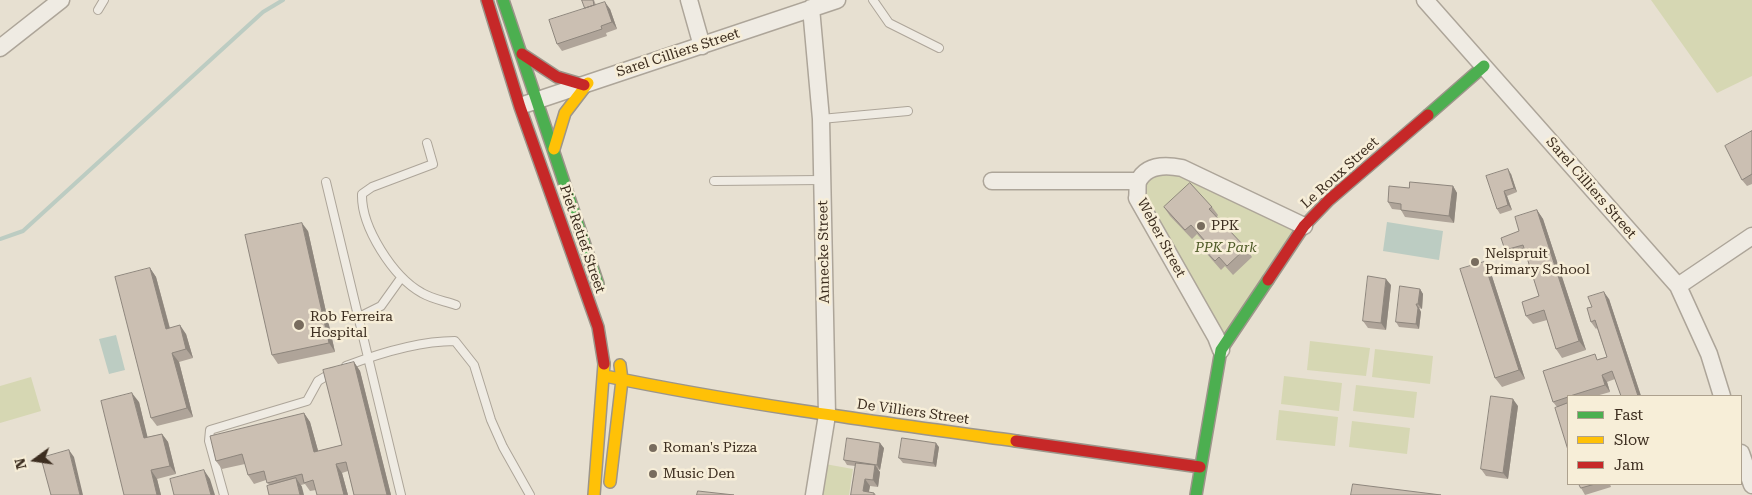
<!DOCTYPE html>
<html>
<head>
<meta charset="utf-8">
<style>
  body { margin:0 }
  #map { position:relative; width:1752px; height:495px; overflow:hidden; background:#e7e0d1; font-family:"Roboto Serif",serif }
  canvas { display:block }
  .legend { position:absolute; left:1567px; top:395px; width:175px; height:90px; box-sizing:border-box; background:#f7eed8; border:1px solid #ada18e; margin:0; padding:6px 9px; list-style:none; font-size:15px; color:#3d2e20 }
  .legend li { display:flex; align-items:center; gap:10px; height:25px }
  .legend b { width:25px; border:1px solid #ada18e }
  .north { position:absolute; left:10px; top:435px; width:50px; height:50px; -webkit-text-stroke:4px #f7eed8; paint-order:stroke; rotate:256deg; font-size:14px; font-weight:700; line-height:20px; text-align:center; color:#3d2e20 }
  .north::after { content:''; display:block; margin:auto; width:18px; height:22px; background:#3d2e20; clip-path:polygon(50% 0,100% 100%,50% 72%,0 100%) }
</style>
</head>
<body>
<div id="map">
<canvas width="1752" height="495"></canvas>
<ul class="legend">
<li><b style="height:6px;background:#4caf50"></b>Fast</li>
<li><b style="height:6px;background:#ffc107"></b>Slow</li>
<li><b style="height:6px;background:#c62828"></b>Jam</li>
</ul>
<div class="north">N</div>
</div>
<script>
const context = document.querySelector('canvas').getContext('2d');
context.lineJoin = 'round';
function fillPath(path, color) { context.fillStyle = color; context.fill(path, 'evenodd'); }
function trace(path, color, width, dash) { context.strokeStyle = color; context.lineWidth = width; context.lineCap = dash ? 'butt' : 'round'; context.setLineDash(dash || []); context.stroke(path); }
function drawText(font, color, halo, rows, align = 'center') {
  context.font = font + ' "Roboto Serif",serif'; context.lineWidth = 5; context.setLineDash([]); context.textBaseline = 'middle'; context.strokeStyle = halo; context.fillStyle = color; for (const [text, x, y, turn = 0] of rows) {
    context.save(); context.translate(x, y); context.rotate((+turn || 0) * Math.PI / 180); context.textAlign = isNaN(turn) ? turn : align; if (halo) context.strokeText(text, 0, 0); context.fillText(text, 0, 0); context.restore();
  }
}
fillPath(new Path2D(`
  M1651,0H1752V76L1717,93Z
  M1162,165L1304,226L1221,350L1137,198L1140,181Z
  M1310,341L1370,348L1366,376L1307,370Z
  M1375,349L1433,356L1430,384L1372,377Z
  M1284,376L1342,383L1339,411L1281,404Z
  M31,377L41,411L0,423V386Z
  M1356,385L1417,392L1414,418L1353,411Z
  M1279,410L1338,417L1335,446L1276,440Z
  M1352,421L1410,428L1407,454L1349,447Z
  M825,464L853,469L849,495H821Z`), '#d6d7b3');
fillPath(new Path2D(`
  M1387,222L1443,231L1439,260L1383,251Z
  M116,335L125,370L109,374L99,339Z`), '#bcccc2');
trace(new Path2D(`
  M0,239L23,231L263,12L283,0`), '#bcccc2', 4);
const lane = new Path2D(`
  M873,0L889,23L939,48
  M98,10L104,0
  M821,119L908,111
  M427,143L433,164L372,187L362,194C361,227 393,277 422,293C432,299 445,301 456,305
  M714,181L822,180
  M326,182L401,495
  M359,317L381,306L401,278
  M346,366C380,353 419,341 455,341L474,365L491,420L503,447L530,495
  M224,495L209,441L210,430L307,401L318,381L333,372`);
const street = new Path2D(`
  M689,0L702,46
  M1425,0L1678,286L1709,354L1722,396
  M811,8L821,119L827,415L814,495
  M0,48L61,0
  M526,104L837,0
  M992,181H1138
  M1678,286L1752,236
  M1221,350L1216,337L1137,198C1138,194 1137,186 1138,182C1146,164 1167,165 1182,168L1304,226
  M1741,453L1752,485`);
const fast = new Path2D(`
  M503,0L598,284
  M1428,115L1484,66
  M1196,495L1221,350L1268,280`);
const slow = new Path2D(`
  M554,149L565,113L588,83
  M605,376C741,404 878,422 1016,441
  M610,482L622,380L620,365
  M594,495L604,364`);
const jam = new Path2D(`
  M487,0L520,107L598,327L604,364
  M522,54L557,77L584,85
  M1268,280L1304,226L1329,200L1428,115
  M1016,441L1200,467`);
trace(lane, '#ada599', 10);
trace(street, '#ada599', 19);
trace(fast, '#9c958a', 14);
trace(slow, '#9c958a', 14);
trace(jam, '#9c958a', 14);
trace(lane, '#efebe3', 8);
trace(street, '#efebe3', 16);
trace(fast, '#4caf50', 11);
trace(slow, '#ffc107', 11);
trace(jam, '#c62828', 11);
fillPath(new Path2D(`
  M582,0H594L596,5L610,9L617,29L606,33L607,36L562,51L557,44L585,8Z
  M1752,131V184L1747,186L1742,180Z
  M1511,174L1517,192L1507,196L1512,210L1500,214L1497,209Z
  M1453,186L1457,193L1454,223L1405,217L1401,210L1392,209L1388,202L1409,188Z
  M1164,207H1212L1218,215L1217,217L1246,248L1252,257L1233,275L1225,266L1221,270L1207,254L1200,245L1204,242L1197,234L1192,239L1170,216Z
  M1537,210L1543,219L1586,350L1562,358L1556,349L1547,320L1533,324L1526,316L1539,296L1526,254L1511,259L1505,250Z
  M308,231L335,352L278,364L272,355Z
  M1484,262L1490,270L1525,379L1502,387L1495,378Z
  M150,268L156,277L170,328L186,334L193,358L179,362L193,417L157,426L151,418Z
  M1391,285L1386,330L1368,328L1363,321Z
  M1420,289L1423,294L1422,309L1419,308L1421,312L1419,329L1399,327L1396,322Z
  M1609,299L1641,396H1621L1615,379L1607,382L1610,392L1596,396H1568V450L1557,407L1553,402L1599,359L1607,357L1597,328L1596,329L1591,322L1592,307Z
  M354,362L360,371L391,495H354L348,471L342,473L348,495H317L316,490L310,491L305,484L301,485L302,487L269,485L266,480L254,484L248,475L245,464L222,469L216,461L304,413L310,422L318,451L342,445Z
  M139,402L147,437L162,434L168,442L176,474L157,479L161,495H124Z
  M1518,406L1508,479L1486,476L1481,469Z
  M939,447L936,467L903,463L899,458Z
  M884,448L880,470L877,469L880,472L878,487L870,486L869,492L874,493L876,495H851L855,466L847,465L844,460Z
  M1579,484H1610L1611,487L1585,495L1581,488Z`), '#afa499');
fillPath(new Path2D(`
  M605,2L610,9L617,29L612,22Z
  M1508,169L1511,174L1517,192L1514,188Z
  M1453,186L1457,193L1454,223L1449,216Z
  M1504,191L1507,196L1512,210L1508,205Z
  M1537,210L1543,219L1586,350L1579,341Z
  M302,223L308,231L335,352L329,343Z
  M1484,262L1490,270L1525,379L1519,370Z
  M150,268L156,277L172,337L166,329Z
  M1386,279L1391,285L1386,330L1381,323Z
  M1420,289L1423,294L1422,309L1418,304Z
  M1604,292L1609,299L1641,396H1638Z
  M1416,304L1419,308L1421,312L1419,329L1416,324Z
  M180,325L186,334L193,358L186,349Z
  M172,353L179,362L193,417L187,408Z
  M354,362L360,371L391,495H387Z
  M1602,375L1607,382L1610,392L1605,385Z
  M132,393L139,402L150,447L144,438Z
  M1513,399L1518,406L1508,479L1503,473Z
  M304,413L310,422L321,461L314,452Z
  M162,434L168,442L176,474L170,466Z
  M880,443L884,448L880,470L877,465Z
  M936,443L939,447L936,467L933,463Z
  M69,450L74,457L83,495H80Z
  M336,464L342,473L348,495H344Z
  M875,465L880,472L878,487L873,480Z
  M151,470L157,479L161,495H157Z
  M204,470L210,479L215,495H211Z
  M296,478L302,487L304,495H300Z
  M865,479L870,486L868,495L863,491Z`), '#8e867d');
const building = new Path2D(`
  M582,0H593L594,5L585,8Z
  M605,2L612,22L601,26L602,29L557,44L549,20Z
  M1752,131V174L1742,180L1725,146Z
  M1508,169L1514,188L1504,191L1508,205L1497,209L1486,176Z
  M1410,182L1453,186L1449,216L1401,210V204L1388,202L1389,186L1409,188Z
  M1190,183L1212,207L1209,209L1246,248L1227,266L1219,257L1215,261L1200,245L1205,241L1191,225L1185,230L1164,207Z
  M1537,210L1579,341L1556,349L1544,310L1526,316L1522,302L1539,296L1523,245L1505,250L1501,238L1519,231L1515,217Z
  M302,223L329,343L272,355L245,235Z
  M1484,262L1519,370L1495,378L1460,269Z
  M150,268L166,329L180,325L186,349L172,353L187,408L151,418L115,277Z
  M1368,276L1386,279L1381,323L1363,321Z
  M1400,286L1420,289L1418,304H1416L1418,308L1416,324L1396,322Z
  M1604,292L1638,396H1621L1612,371L1602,375L1605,385L1570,396H1568V397L1553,402L1543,371L1595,354L1597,360L1607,357L1595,320L1591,322L1587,308L1592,307L1588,297Z
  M354,362L387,495H354L346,462L336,464L344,495H317L313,480L304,483L302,474L267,483L264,471L248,475L242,454L216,461L210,436L304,413L314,452L342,445L323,370Z
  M132,393L144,438L162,434L170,466L151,470L157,495H124L101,401Z
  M1491,396L1513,399L1503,473L1481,469Z
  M1568,403V450L1555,408Z
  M847,438L880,443L877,465L844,460Z
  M902,438L936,443L933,463L899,458Z
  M69,450L80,495H51L41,458Z
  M856,463L875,465L873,480L865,479L863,491L874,493V495H851Z
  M204,470L211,495H174L170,479Z
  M296,478L300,495H269L267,486Z
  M1353,484L1441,495H1351Z
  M1579,484H1595L1581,488Z
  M698,491L734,495H697Z`);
fillPath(building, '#cbbfb2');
trace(building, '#8e867d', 1);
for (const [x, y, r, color] of [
  [1201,226,5,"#786c5e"],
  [1475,262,5,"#786c5e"],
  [299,325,6,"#786c5e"],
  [653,448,5,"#786c5e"],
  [653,474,5,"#786c5e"]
]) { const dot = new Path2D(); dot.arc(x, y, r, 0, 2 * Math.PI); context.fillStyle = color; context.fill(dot); trace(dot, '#f7eed8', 2); }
drawText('14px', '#3d2e20', '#f7eed8', [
  ["Sarel Cilliers Street",678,53,-18],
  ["Le Roux Street",1340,173,-42],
  ["Sarel Cilliers Street",1591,188,49],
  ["Weber Street",1161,238,62],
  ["Piet Retief Street",582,239,71],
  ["Annecke Street",824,252,-91],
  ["De Villiers Street",913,412,8]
]);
drawText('14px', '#3d2e20', '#f7eed8', [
  ["PPK",1211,226],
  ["Nelspruit",1485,254],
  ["Primary School",1485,270],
  ["Rob Ferreira",310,317],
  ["Hospital",310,333],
  ["Roman's Pizza",663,448],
  ["Music Den",663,474]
], 'left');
drawText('italic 14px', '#4d5a26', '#f7eed8', [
  ["PPK Park",1226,248]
]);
</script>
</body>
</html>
